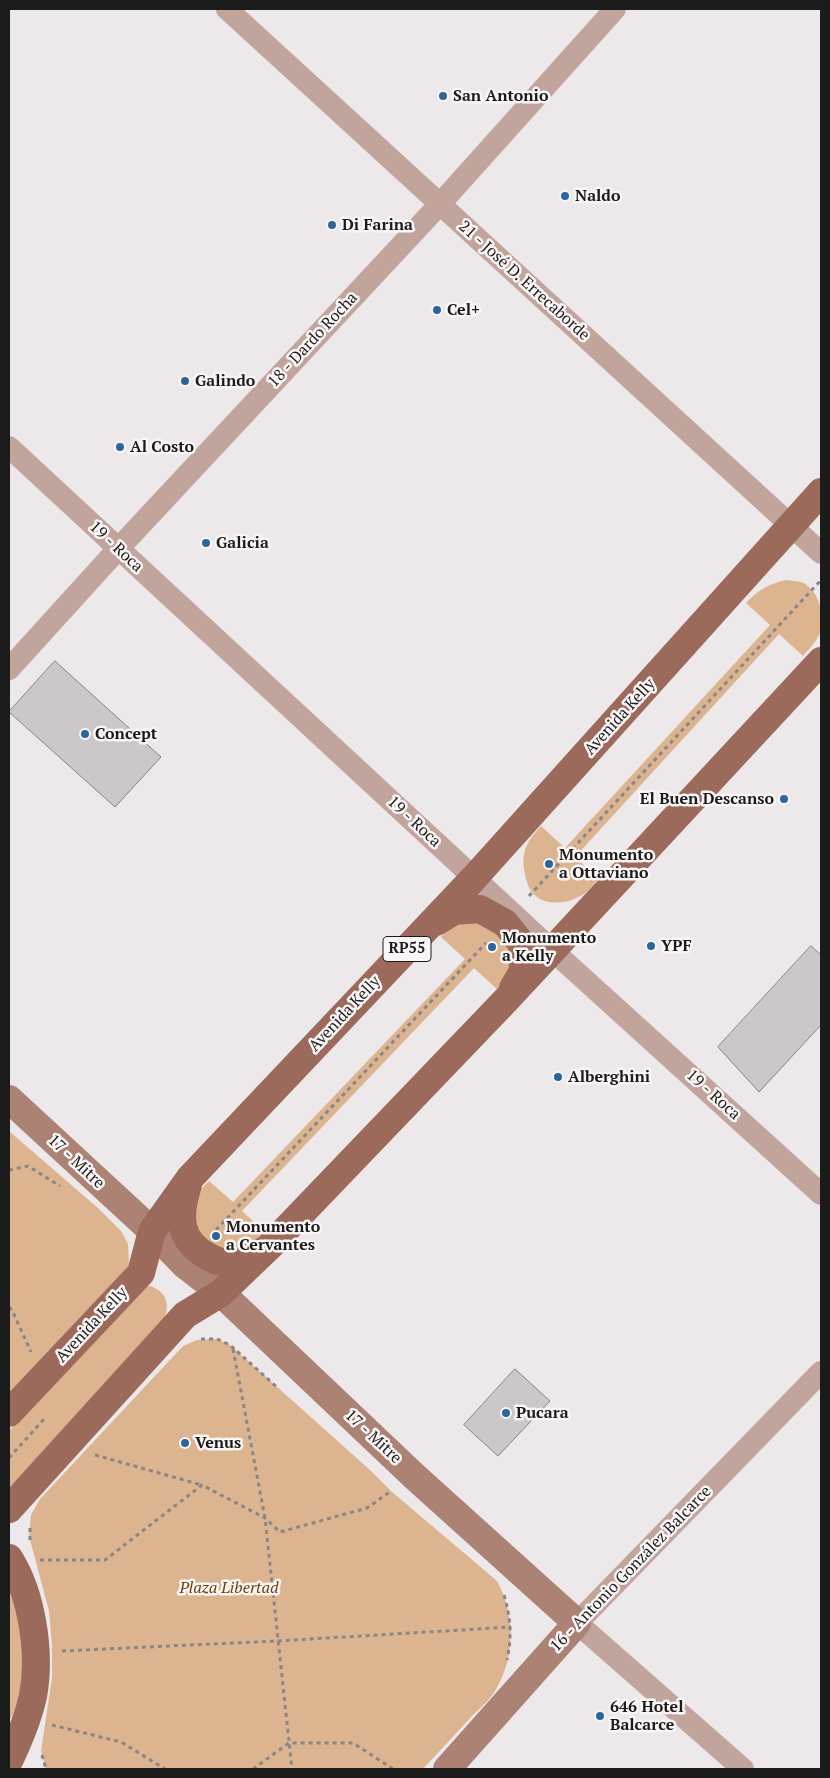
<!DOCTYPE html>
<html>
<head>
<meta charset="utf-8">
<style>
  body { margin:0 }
  #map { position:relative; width:830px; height:1778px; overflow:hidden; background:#ede8e9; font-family:"PT Serif",serif }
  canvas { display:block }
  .frame { position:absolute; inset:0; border:10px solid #1c1b1b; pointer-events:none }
</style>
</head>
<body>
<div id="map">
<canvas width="830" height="1778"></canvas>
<div class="frame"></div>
</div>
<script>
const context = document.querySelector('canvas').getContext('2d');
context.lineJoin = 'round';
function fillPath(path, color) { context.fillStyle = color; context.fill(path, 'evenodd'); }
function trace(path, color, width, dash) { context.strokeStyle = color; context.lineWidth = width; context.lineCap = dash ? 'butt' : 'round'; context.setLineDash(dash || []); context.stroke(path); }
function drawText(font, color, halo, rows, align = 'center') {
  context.font = font + ' "PT Serif",serif'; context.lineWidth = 5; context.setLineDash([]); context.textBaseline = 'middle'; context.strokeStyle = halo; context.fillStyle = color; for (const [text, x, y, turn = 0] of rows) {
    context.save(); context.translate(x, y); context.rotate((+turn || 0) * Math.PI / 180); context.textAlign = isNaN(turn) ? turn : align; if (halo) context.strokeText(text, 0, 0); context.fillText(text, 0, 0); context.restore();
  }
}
fillPath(new Path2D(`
  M786,580C791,581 797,581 801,582C818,588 825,614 821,630C818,640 810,648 803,656L779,634L575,857L598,879C595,883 592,887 588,891C574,903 545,909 532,892C528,887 526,880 525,874C522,862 523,852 529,841C532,835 537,831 541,826L565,848L770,625L746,603C758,590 769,584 786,580Z
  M481,914L517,952L498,990L474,968L242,1211L266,1233L240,1254L200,1248L191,1207L197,1193L209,1181L233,1202L465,959L441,937L452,925Z
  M9,1131L99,1209L121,1231L128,1244L129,1264L123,1278L9,1400Z
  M150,1286C165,1291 170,1302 165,1317L11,1486L9,1487V1431L132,1293L143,1287Z
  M217,1339L230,1345L370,1470L391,1491L497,1581C515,1614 516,1657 495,1691C490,1700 480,1708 472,1716C456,1734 439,1751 423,1769H46L41,1751L52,1678V1645L49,1611L29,1536L31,1515L40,1499L183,1346L197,1340Z
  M9,1581C12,1594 18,1608 20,1622C24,1648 26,1699 9,1721Z`), '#ddb490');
const building = new Path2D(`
  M55,661L161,757L115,807L9,712Z
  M811,946L821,955V1025L759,1092L718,1047Z
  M515,1369L550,1401L498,1456L464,1425Z`);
fillPath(building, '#ccc8ca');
trace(building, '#858284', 1);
trace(new Path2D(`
  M529,896L821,580
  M9,1170L28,1166L60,1186
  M216,1230L486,943
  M9,1307L12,1310L31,1352
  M201,1339H217L230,1345L279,1389
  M233,1349L265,1518L292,1769
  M95,1455L202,1485
  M9,1458L45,1418
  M30,1540V1527
  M40,1560H105L202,1485L265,1518L280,1532L367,1508L391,1491
  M504,1595C511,1619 512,1636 507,1660
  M62,1651L277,1641L511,1627
  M52,1725L121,1742L165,1769
  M42,1755L46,1769
  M253,1769L289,1743H353L393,1769`), '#898687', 3, [4, 4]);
trace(new Path2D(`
  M227,9L821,553
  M9,447L552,950L821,1194
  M9,669L118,549L440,204L615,9
  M743,1769L577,1623L821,1372`), '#c1a49b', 22);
trace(new Path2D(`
  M9,1099L152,1231L185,1265L221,1293L414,1476L577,1623L447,1769`), '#ac8275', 28);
trace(new Path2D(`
  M436,922L454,911L480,909L505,923L522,944L523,971L513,988
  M188,1185C178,1216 178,1241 209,1257C218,1262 230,1265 239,1262C246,1260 253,1255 260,1252
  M9,1413L141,1273L152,1231L189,1179L474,878L821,492
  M9,1509L185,1315L221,1293L269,1247L506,1000L821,661
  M9,1558C32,1594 41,1653 33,1696C28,1719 19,1740 9,1761`), '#9c6a5a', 28);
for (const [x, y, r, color] of [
  [443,96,5,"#2b659d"],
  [565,196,5,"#2b659d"],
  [332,225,5,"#2b659d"],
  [437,310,5,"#2b659d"],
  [185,381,5,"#2b659d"],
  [120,447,5,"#2b659d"],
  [206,543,5,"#2b659d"],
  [85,734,5,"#2b659d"],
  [784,799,5,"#2b659d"],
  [549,864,5,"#2b659d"],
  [651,946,5,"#2b659d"],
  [492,947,5,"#2b659d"],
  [558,1077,5,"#2b659d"],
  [216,1236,5,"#2b659d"],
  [506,1413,5,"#2b659d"],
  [185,1443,5,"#2b659d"],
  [600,1716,5,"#2b659d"]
]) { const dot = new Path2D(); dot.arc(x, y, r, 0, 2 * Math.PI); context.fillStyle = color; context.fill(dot); trace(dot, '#faf6f6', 2); }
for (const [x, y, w] of [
  [407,949,48]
]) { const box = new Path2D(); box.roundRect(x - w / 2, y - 12.5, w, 25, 4); context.fillStyle = '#faf6f6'; context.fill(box); trace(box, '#1c1b1b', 1); }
drawText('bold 15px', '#1c1b1b', null, [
  ["RP55",407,949]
]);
drawText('bold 16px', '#1c1b1b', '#faf6f6', [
  ["San Antonio",453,96],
  ["Naldo",575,196],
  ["Di Farina",342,225],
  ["Cel+",447,310],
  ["Galindo",195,381],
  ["Al Costo",130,447],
  ["Galicia",216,543],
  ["Concept",95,734],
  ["El Buen Descanso",774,799,"right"],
  ["Monumento",559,855],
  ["a Ottaviano",559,873],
  ["Monumento",502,938],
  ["a Kelly",502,956],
  ["YPF",661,946],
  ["Alberghini",568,1077],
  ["Monumento",226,1227],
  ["a Cervantes",226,1245],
  ["Pucara",516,1413],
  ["Venus",195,1443],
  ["646 Hotel",610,1707],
  ["Balcarce",610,1725]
], 'left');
drawText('16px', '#1c1b1b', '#faf6f6', [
  ["21 - José D. Errecaborde",524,281,42],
  ["18 - Dardo Rocha",313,340,-47],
  ["19 - Roca",116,547,43],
  ["Avenida Kelly",620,717,-48],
  ["19 - Roca",414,822,43],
  ["Avenida Kelly",345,1014,-47],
  ["19 - Roca",713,1095,42],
  ["17 - Mitre",76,1162,43],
  ["Avenida Kelly",92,1325,-47],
  ["17 - Mitre",373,1437,43],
  ["16 - Antonio González Balcarce",631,1569,-46]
]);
drawText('italic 16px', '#6e400c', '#faf6f6', [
  ["Plaza Libertad",229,1588]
]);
</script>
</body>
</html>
